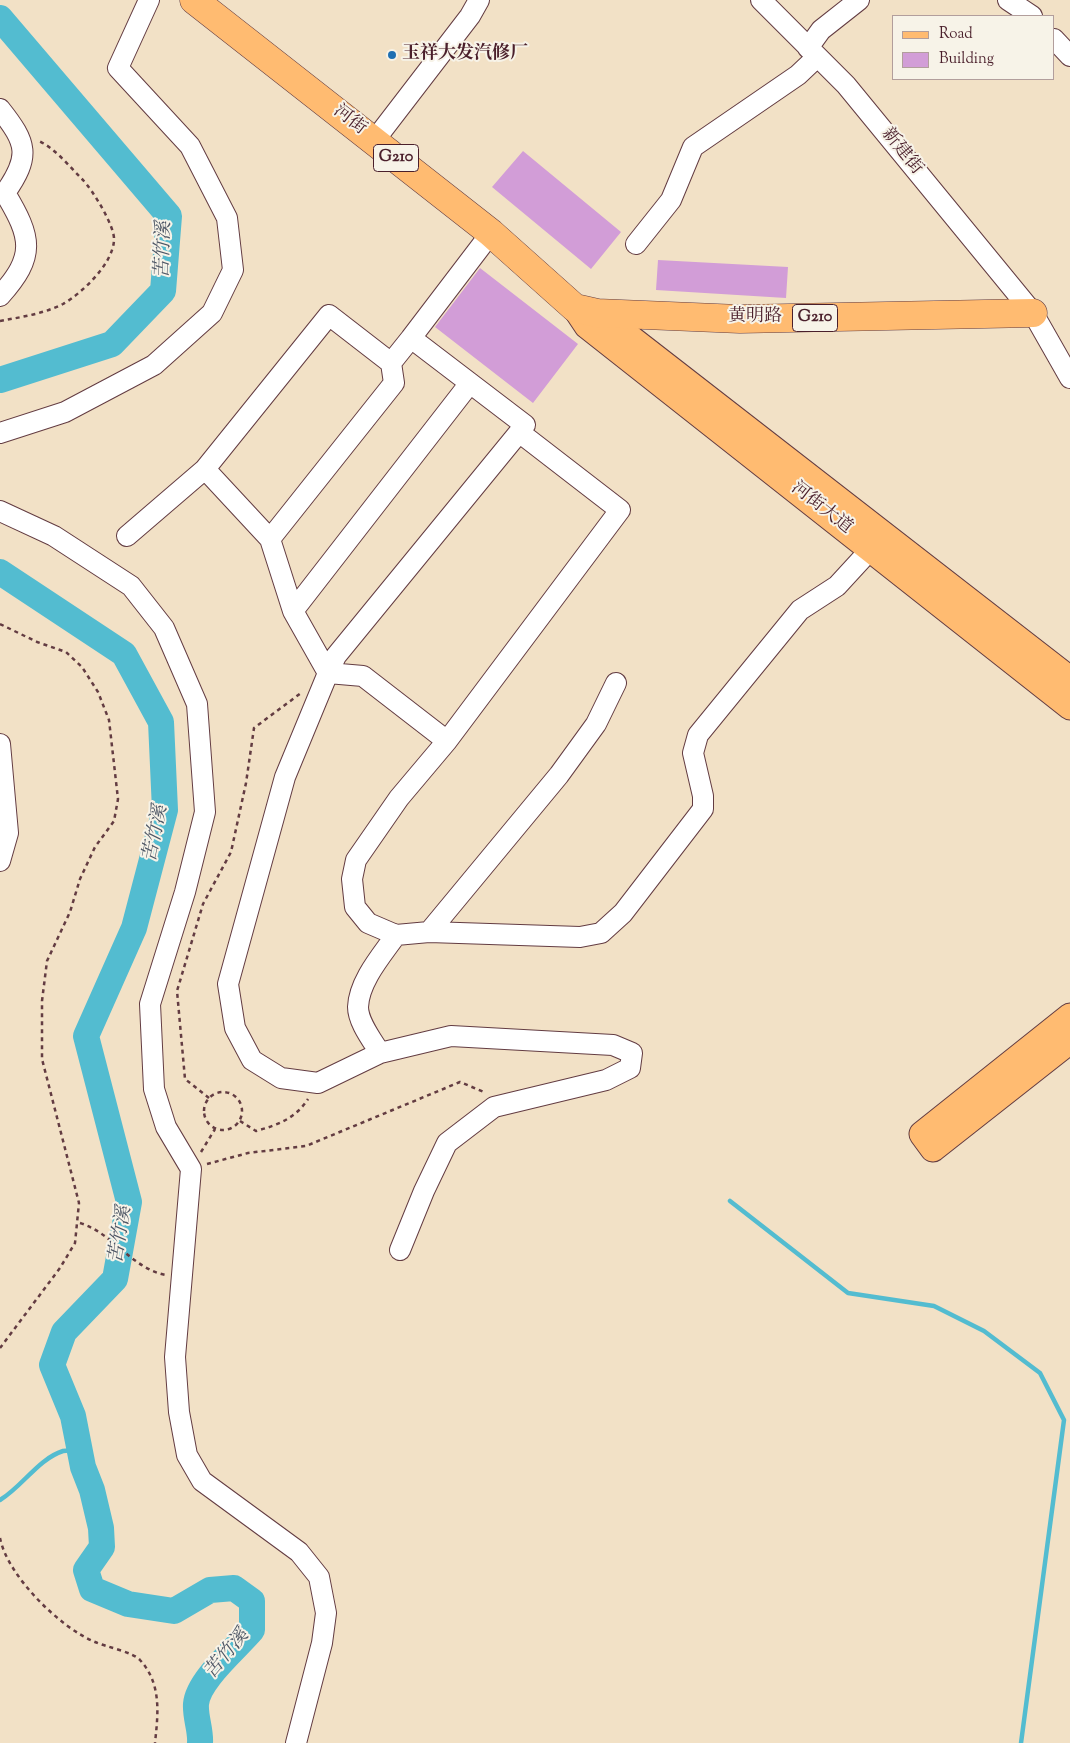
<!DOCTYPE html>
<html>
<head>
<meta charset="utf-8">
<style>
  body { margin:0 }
  #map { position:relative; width:1070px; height:1743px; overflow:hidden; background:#f2e1c6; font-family:"Sorts Mill Goudy",serif }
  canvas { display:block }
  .legend { position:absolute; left:892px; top:15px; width:162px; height:65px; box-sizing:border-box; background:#f7f3e8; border:1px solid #b29e9c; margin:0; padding:6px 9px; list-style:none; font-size:15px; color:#4a1f2b }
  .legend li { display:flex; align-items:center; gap:10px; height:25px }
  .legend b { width:25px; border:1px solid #b29e9c }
</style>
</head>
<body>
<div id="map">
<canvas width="1070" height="1743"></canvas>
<ul class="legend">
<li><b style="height:6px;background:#ffbb71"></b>Road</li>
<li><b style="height:14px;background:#d29dd7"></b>Building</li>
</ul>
</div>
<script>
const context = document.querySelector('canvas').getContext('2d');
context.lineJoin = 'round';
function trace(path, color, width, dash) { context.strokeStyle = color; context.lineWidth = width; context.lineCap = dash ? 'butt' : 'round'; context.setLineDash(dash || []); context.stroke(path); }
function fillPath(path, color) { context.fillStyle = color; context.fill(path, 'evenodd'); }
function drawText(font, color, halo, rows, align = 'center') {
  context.font = font + ' "Sorts Mill Goudy","Noto Serif SC",serif'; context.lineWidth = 4; context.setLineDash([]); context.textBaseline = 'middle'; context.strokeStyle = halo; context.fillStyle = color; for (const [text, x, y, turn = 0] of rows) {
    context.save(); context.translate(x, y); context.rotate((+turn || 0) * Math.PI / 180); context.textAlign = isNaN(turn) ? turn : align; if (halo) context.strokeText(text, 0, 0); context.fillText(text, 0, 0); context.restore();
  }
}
trace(new Path2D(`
  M730,1201L848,1293L934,1306L984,1331L1040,1373L1064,1420L1021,1743
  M0,1500C22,1487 38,1459 63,1451C68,1450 75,1451 80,1451`), '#53bcd0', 4.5);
trace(new Path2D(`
  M0,18L169,216L163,291L112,344L0,380
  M0,572L124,654L161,722L165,810L134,928L86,1036L129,1202L115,1279L64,1332L52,1365L73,1416L83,1467L92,1490L101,1528L102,1547L86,1570L92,1589L128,1604L174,1611L210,1590L234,1588L252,1601V1630C236,1649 198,1680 196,1704C195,1717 201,1730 200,1743`), '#53bcd0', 26);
fillPath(new Path2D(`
  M523,151L621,232L591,269L492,187Z
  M658,260L788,267L786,298L656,290Z
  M480,268L578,344L533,403L435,327Z`), '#d29dd7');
const minor = new Path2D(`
  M761,0L846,85L1033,313L1070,378
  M1008,0L1032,16
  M1054,39L1070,56
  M808,48L821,30L859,0
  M0,109C27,143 31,156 5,193L0,194
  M374,141L470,16L479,0
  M636,244L671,200L693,147L798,75L817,57
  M0,296C36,256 32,238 5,193
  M519,432L620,510L447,741L399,798L356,860L352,879L355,907L368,923L396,935L429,932L580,937L601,933L623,913L703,809V796L693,753L698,735L800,610L837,586L871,549
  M0,433L65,412L154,365L212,313L233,270L227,218L190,146L118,68L149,0
  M205,469L270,539L293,611L328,673L363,676L447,741
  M0,511L54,536L131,586L164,628L197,704L205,812L185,892L150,1004L154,1089L166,1127L191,1169L175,1357L179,1412L187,1455L202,1481L299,1552L319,1577L326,1613L322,1643L296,1743
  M127,536L205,469L329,315L391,363
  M270,539L394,383L391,363L411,338
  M293,611L470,383
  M0,744L8,833L0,861
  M429,932L559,775L596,724L616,683
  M380,1053C372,1040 358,1022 358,1007C359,981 382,955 396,935
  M400,1250L424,1191L447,1143L494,1107L606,1080L630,1068L632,1053L613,1045L451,1036L380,1053L318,1083L281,1078L252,1060L235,1028L228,984L285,777L328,673L336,656L525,425L411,338L491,233`);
const major = new Path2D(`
  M575,308L587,326L1070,707
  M614,325L1070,679
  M1070,1016L922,1134L933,1149L1070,1041`);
const highway = new Path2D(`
  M194,0L491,233L575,308L597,313L740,319L1033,313`);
trace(minor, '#633c42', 22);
trace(major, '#633c42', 27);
trace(highway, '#633c42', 29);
trace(new Path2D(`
  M0,321C21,317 43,314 63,304C82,293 113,264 114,240C115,226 92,189 82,179C68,165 55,148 37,140
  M0,624L37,642L66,652L82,667L98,692L109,720L118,799L114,821L95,847L80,879L70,912L47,961L42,1001V1059L79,1203L75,1243L60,1268L0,1348
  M204 1111a19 19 0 1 1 38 0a19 19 0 1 1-38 0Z
  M209,1098L185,1079L177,991L203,904L231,852L246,783L254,728L301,693
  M240,1121L256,1131C278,1125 296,1118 308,1099
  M201,1152L215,1129
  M207,1164L248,1153L306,1146L460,1082L484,1092
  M80,1223C113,1233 132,1269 166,1275
  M0,1538C7,1575 60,1628 95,1642C106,1647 133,1652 140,1660C162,1684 158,1714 155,1743`), '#633c42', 2.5, [4, 4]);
trace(minor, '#fff', 20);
trace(major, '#ffbb71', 25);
trace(highway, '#ffbb71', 28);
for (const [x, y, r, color] of [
  [392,55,5,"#1f6fb2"]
]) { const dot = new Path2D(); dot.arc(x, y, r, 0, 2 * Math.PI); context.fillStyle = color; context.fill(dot); trace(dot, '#f7f3e8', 2); }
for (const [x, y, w] of [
  [396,158,45],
  [815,318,45]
]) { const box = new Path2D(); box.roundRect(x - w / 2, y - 13.5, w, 27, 4); context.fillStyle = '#f7f3e8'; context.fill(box); trace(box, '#4a1f2b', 1); }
drawText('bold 16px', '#4a1f2b', null, [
  ["G210",396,158],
  ["G210",815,318]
]);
drawText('bold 18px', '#4a1f2b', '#f7f3e8', [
  ["玉祥大发汽修厂",402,55]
], 'left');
drawText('18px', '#4a1f2b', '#f7f3e8', [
  ["河街",349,121,38],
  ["新建街",901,152,51],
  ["黄明路",755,318],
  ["河街大道",821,509,38]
]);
drawText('italic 19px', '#4d5665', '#f7f3e8', [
  ["苦竹溪",165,250,-88],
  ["苦竹溪",157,834,-78],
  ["苦竹溪",122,1235,-81],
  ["苦竹溪",228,1655,-50]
]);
</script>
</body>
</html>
